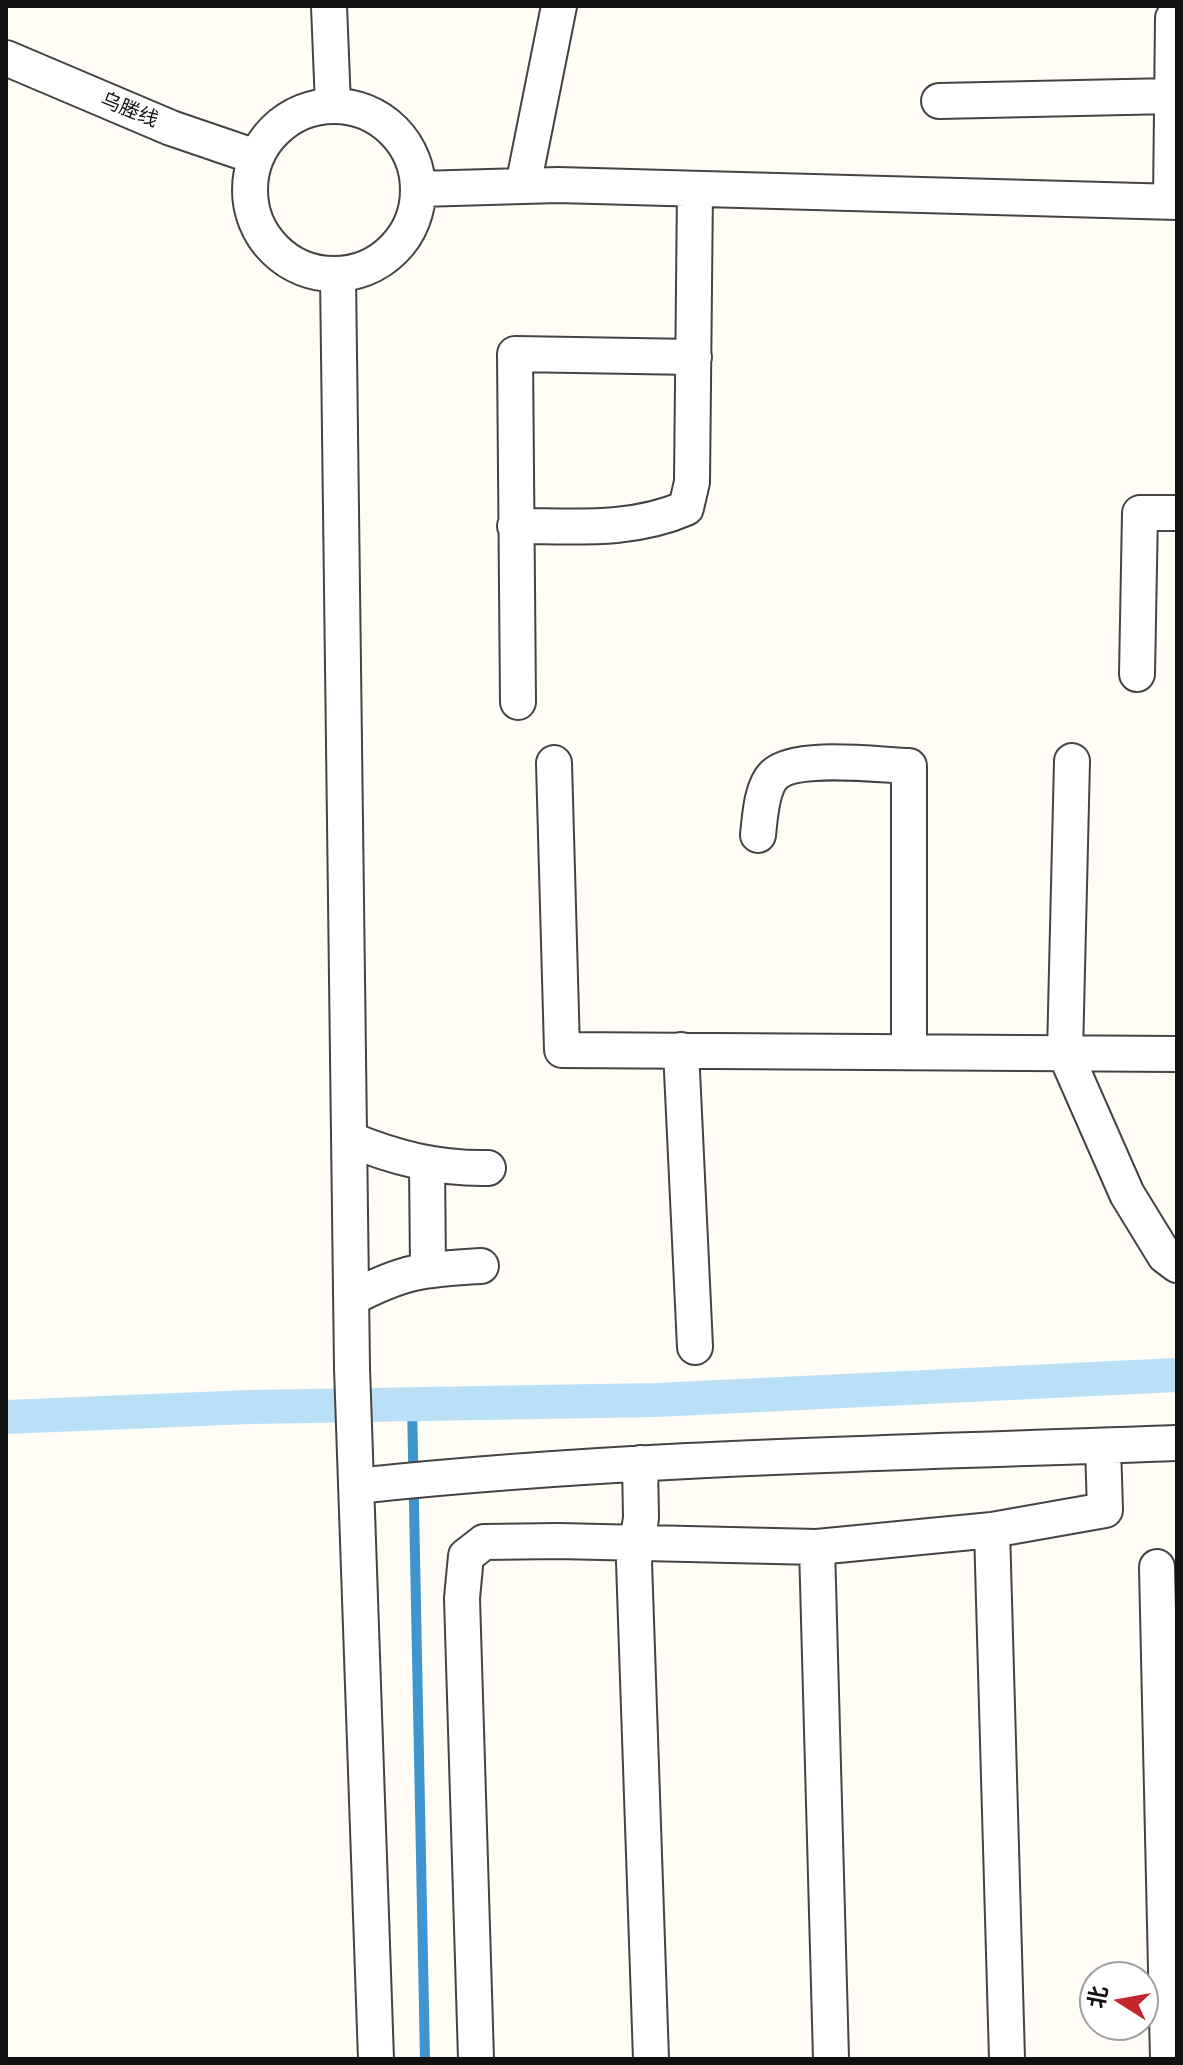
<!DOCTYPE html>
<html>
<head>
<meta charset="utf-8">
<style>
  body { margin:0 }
  #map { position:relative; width:1183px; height:2065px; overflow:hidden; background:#fffdf5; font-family:"Source Serif 4","Noto Sans SC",serif }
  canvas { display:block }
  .frame { position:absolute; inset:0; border:8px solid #111; pointer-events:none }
  .north { position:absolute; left:1079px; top:1961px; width:80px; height:80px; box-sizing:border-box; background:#fff; border:2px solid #a0a0a0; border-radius:50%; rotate:281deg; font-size:22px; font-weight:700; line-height:32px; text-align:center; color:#111 }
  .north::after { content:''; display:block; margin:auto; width:28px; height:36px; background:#c4262e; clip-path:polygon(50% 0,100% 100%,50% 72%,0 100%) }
</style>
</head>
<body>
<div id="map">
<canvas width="1183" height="2065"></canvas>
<div class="frame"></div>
<div class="north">北</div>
</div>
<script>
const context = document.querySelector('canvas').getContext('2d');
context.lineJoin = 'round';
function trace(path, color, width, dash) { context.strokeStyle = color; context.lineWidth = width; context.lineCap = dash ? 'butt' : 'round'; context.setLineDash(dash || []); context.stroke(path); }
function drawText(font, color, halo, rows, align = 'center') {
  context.font = font + ' "Source Serif 4","Noto Sans SC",serif'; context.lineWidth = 8; context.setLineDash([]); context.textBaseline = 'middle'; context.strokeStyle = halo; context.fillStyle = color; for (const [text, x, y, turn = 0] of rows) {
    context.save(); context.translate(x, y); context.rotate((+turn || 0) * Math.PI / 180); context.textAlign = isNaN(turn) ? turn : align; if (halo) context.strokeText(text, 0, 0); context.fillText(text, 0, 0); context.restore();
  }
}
trace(new Path2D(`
  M412,1404L425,2059`), '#3f96cf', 10);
trace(new Path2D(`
  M6,1417L250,1407L656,1400L1177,1375`), '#b9e0f7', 34);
const minor = new Path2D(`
  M329,6L333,105
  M6,58L171,128L256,157
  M939,101L1172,96
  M250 190a84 84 0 1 1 168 0a84 84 0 1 1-168 0Z
  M523,186L559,6
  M419,189L558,185L1177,202
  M1171,202L1173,18
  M338,276L352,1368L376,2059
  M515,526C574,526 631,532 686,508L692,482L695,189
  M1137,674L1140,513H1177
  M518,702L515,354L694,357
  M1072,761L1065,1053L1127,1194L1165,1256L1177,1265
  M554,763L562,1050L1177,1054
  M758,835C760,818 761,788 774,775C796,754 877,765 909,766V1052
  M681,1050L695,1347
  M349,1139C395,1158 438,1169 488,1168
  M427,1164L428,1269
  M352,1298C403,1271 424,1269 481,1266
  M640,1463L641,1518L634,1562L651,2059
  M357,1486C630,1457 904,1453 1177,1443
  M992,1530L1007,2059
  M817,1547L831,2059
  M1157,1567L1168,2059
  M476,2059L462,1598L466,1556L484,1542L558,1541L817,1547L992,1530L1105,1510L1103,1446`);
trace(minor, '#444', 38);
trace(minor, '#fff', 34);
drawText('20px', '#111', '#fff', [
  ["乌塍线",129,111,22]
]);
</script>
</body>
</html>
